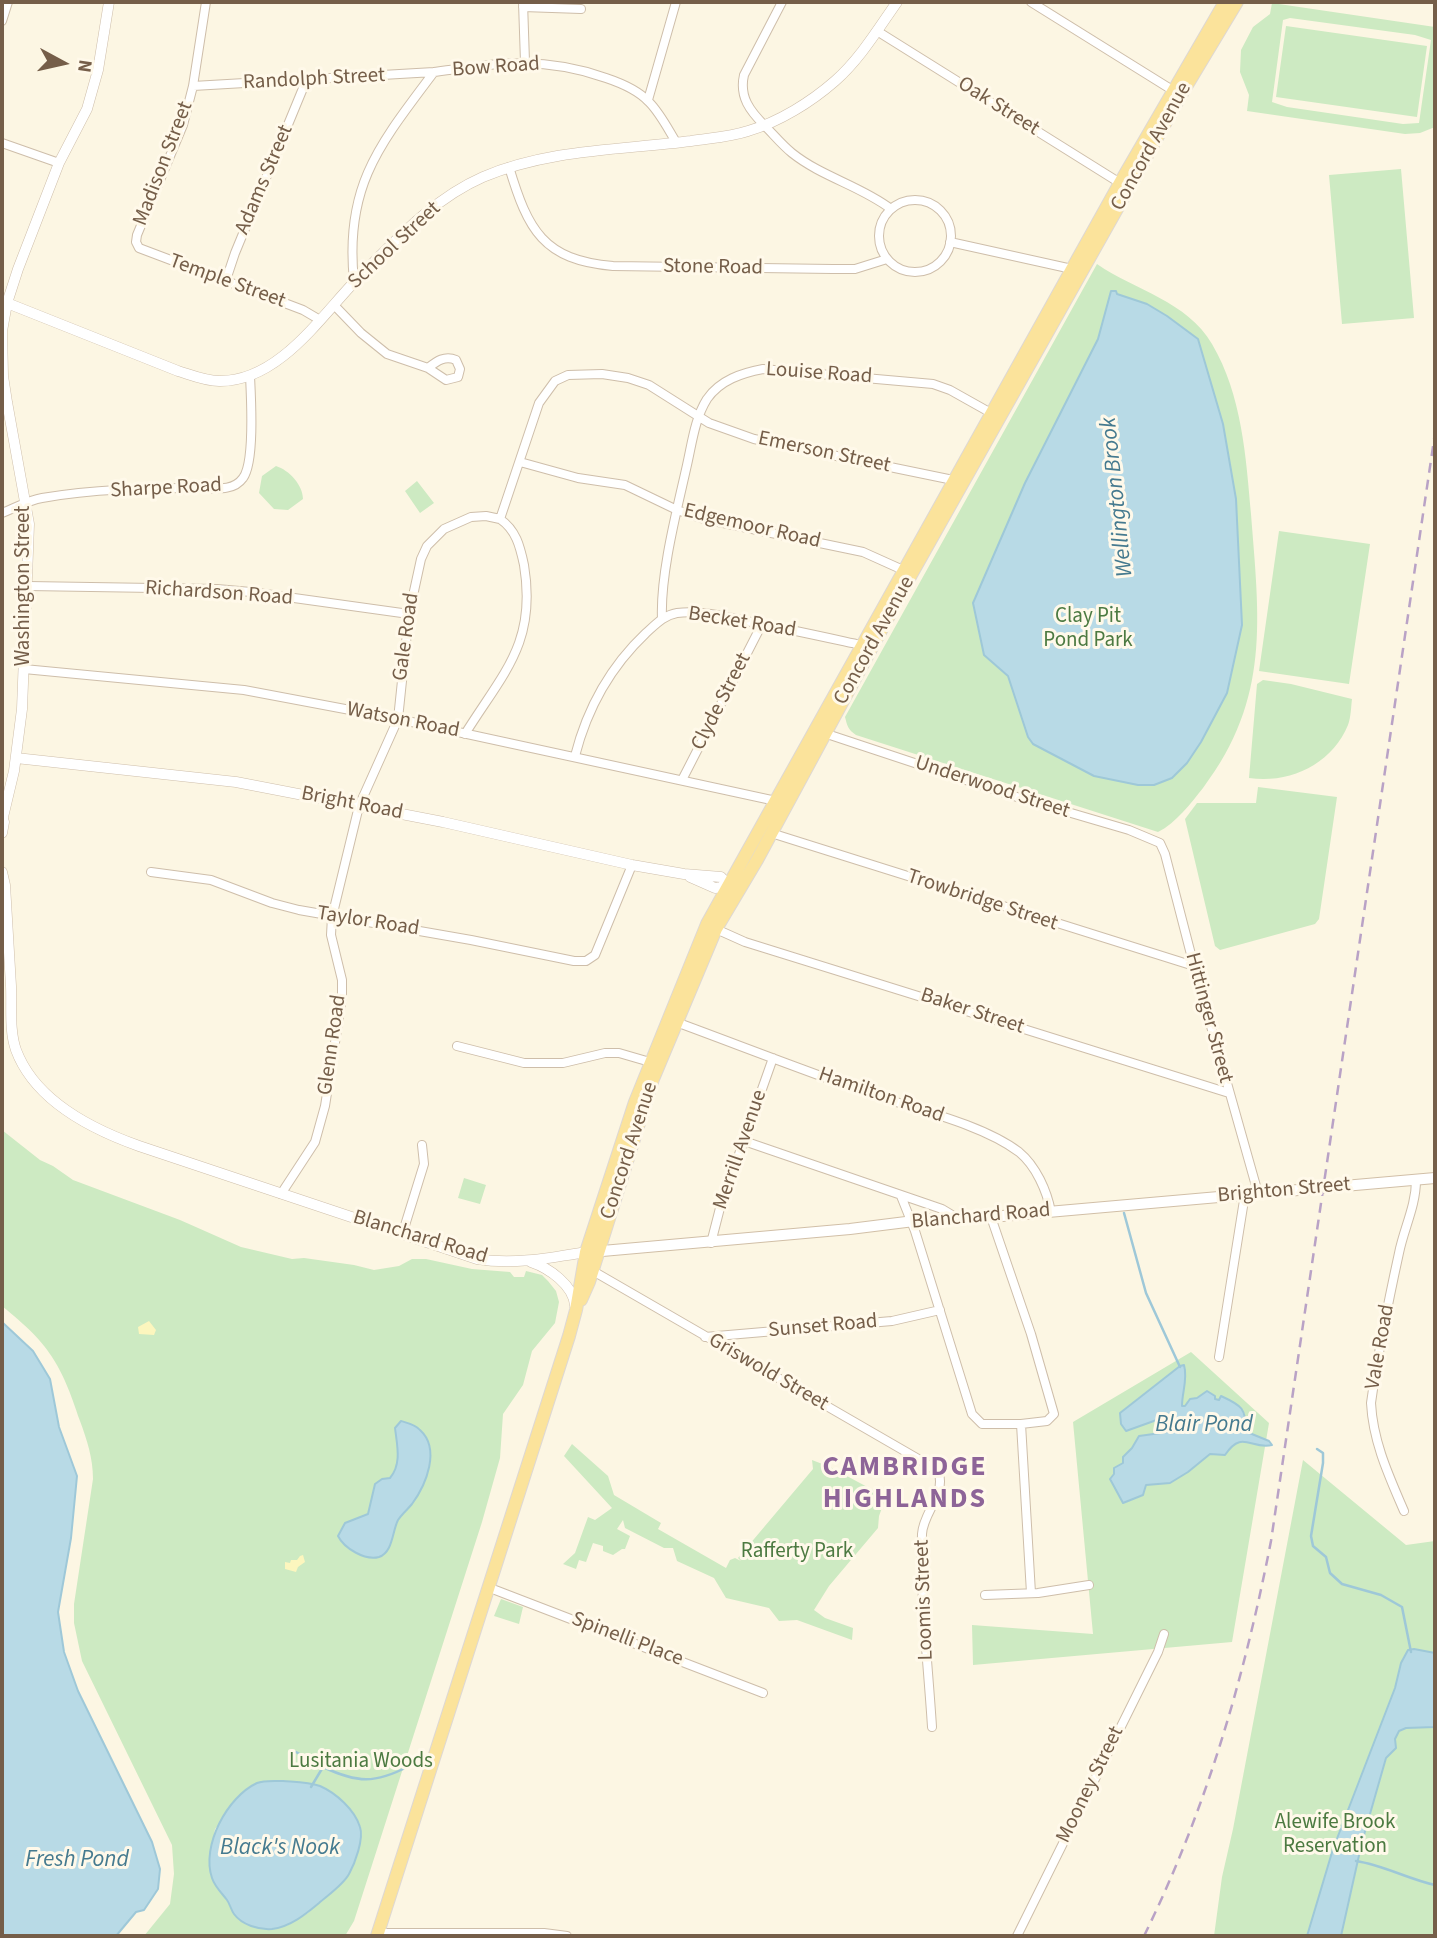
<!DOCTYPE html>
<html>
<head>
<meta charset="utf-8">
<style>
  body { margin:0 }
  #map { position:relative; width:1437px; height:1938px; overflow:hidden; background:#fcf6e3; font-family:"Source Sans 3",sans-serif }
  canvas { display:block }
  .frame { position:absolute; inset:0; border:4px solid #755e49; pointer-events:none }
  .north { position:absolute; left:28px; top:28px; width:70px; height:70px; -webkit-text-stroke:5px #fff9ea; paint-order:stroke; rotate:98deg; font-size:19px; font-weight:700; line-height:28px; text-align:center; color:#755e49 }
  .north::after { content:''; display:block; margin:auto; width:24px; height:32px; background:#755e49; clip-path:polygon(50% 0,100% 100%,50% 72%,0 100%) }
</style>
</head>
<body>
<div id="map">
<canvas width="1437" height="1938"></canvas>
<div class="frame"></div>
<div class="north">N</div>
</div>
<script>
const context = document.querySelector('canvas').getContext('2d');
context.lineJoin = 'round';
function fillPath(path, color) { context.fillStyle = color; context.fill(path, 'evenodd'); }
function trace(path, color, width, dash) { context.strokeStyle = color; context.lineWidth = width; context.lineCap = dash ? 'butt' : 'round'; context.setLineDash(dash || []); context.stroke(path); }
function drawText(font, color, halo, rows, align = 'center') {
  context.font = font + ' "Source Sans 3",sans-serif'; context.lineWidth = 6; context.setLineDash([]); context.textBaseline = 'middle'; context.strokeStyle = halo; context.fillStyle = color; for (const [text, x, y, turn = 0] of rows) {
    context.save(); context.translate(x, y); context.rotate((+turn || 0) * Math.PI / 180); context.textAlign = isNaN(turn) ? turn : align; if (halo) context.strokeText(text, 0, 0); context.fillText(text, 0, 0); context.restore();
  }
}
fillPath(new Path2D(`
  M1272,3L1435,27V127L1420,133L1405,134L1247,111L1249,95L1240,72L1241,50L1253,27L1270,14ZM1290,18L1415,35L1431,40L1419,123L1403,124L1287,107L1272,102L1283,20Z
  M1286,26L1427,46L1417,117L1276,97Z
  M1401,169L1414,318L1342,324L1329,175Z
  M1097,264C1136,291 1187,301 1212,344C1242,395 1246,457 1251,514C1259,618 1271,698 1203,788C1191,803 1176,823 1158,832L856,735C848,730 847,725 845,717Z
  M276,466C289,470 303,485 303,499L288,510L274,509L259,493L262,476Z
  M417,481L434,503L420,513L405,491Z
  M1279,531L1370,544L1349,684L1259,671Z
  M1263,680L1291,684L1352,699C1351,707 1351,717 1348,725C1332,764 1290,784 1249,778L1257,684Z
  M1258,787L1337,797L1319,919L1315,924L1220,950L1215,946L1185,819L1197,803H1256Z
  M2,1130L40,1160L53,1166L73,1180L180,1220L241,1247L292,1259L304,1258L354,1265L374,1270L399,1266L412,1259H426L472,1269L510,1272L514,1277H524L526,1271L542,1275L548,1281L556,1291L559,1302L555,1323L532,1351L523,1385L503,1414L500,1458L482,1522L354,1921L345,1936H144L170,1904L174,1874L172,1845L82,1661L74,1623V1604L93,1479C93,1458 87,1440 80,1421C61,1363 49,1344 2,1306ZM283,1781C321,1784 339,1791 360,1825L349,1875L308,1913L288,1925L272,1929L256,1927L242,1922L233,1913L228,1901L211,1876L210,1859L215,1829L259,1782Z
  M464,1178L486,1185L480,1204L458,1198Z
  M1191,1352L1269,1423L1232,1642L973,1665L972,1625L1093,1634L1073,1422Z
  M572,1444L608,1476L614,1495L661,1523L658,1529L726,1568L730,1560L735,1558L741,1561L738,1558L813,1469L812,1460L830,1467L886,1497L879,1516L878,1528L829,1586L814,1610L825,1618L853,1628L852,1640L797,1620L779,1621L769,1608L726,1598L714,1578L677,1561L673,1548H664L625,1528L623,1520L617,1529L630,1536L625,1549H622L613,1555L603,1551V1546L593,1543L586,1562L579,1560L576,1569L563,1564L575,1553L588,1517L595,1520L612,1508L564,1456Z
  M1303,1460L1406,1545L1435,1541V1936H1214L1222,1877L1233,1829Z
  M501,1599L523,1607L519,1624L494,1616Z`), '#cdeac2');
fillPath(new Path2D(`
  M149,1321L156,1330L154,1335L139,1334L138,1327Z
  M303,1555L305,1562L298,1567L296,1572L285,1569V1562L290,1563L291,1560H297L300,1556Z`), '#fcf6be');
const water = new Path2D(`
  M1111,291H1116L1117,294L1147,304L1167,316L1198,339L1223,424L1236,499L1242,625L1227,693L1201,742L1187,763L1172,778L1154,785H1138L1094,776L1033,744L1028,737L1008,676L984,655L973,603L1025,483L1098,339Z
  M2,1322L33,1351L50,1379L59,1427L77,1476L71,1538L58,1612L64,1652L78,1691L152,1842L160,1869L158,1889L144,1910L136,1912L116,1936H2Z
  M1184,1365C1188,1379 1182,1392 1182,1406H1185L1190,1399L1197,1398L1207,1391L1215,1396V1399L1219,1400L1221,1396C1243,1406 1245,1408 1247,1432L1269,1441L1272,1445C1251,1450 1242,1429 1225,1455L1210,1454L1188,1472L1170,1483L1146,1485L1143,1495L1123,1503L1110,1479L1114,1474V1468L1123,1463V1457L1132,1448L1139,1436L1168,1432L1173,1427L1171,1419L1165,1417L1126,1431L1121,1424L1120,1413L1180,1366Z
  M401,1421C408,1423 416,1425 420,1430C441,1449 426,1485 412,1504C407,1510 402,1514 398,1520C392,1532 393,1552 379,1557C365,1561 344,1548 338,1536L345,1523L368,1514L375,1484L382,1479L390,1478C402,1464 397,1445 395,1428Z
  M1414,1649L1435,1653V1727L1406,1728L1399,1731L1395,1739L1396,1748L1386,1758L1362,1842L1341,1936H1307L1333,1849L1395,1688L1401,1663L1408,1650Z
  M283,1781C295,1782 308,1782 320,1786C336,1793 355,1810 360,1827C364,1839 355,1863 349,1874C343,1885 328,1895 319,1903C306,1914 290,1927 272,1929C259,1930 242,1925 234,1914C231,1910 230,1904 227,1900C221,1892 215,1887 212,1878C201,1846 227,1797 257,1783C264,1780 275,1781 283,1781Z`);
fillPath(water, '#b8dae6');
trace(water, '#9ec8d8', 2);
trace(new Path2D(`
  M1124,1213L1146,1293L1180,1367
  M1317,1449L1323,1453V1463L1311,1536L1313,1546L1326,1557L1330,1573L1342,1584L1381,1595L1402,1607L1411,1652
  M296,1752L323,1767
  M311,1787L323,1767C357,1783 375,1784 409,1766
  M1356,1861C1383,1865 1408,1879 1435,1885`), '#9ec8d8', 2.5);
const minor = new Path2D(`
  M206,2L193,86L183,125L137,235L136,242L139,248L303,310L320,320
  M523,2L525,62
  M782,2L744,75C739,97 750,111 765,126C774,135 782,145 792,153C822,177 861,186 891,209
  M1031,2L1177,93
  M523,7L581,9
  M2,21L8,2
  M877,31L1120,183
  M193,86L434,72
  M648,100L676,2
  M2,143L59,163
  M509,167C528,230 543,260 613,266L833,269H855L887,259
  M879 236a36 36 0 1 1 72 0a36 36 0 1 1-72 0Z
  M950,242L1072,269
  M226,280L235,253L306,81
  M354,281C344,186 380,144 434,72C499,63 543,56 606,78C621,83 638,90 649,102C660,113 668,129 676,142
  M334,305L361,333L387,354L428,368L446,380L458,377L460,369L456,360C445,355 437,361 428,368
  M520,462L578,478L625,485L677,510L704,519L863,552L903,570
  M2,513C15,508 29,500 42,498C93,489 147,488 198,488C214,488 233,492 243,478C255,462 251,397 250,376
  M28,586L217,589L251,592L409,614
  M662,619C660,574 677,510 687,465C692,443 695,418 707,399C720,380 742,373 763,369L933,384L950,390L991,413
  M24,669L244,690L398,719L776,801
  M824,733L1020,798L1129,830L1160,843L1165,854L1194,966L1258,1193
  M465,734C503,673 537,643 524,565C520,546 516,530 500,519L539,403L555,381L568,375L602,374L628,378L649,385L709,423L754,439L953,480
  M575,756C587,709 610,667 646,633C655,625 664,615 677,613C701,610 728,617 751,622C788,629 824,637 861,645
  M682,780L762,624
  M771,833L1194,966
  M151,872L211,880L272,903L299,910L471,940L574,961H586L595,955L632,865
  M716,929L745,942L1229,1093
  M676,1022C741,1046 805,1071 871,1094C915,1109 982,1124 1019,1152C1036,1166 1047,1191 1051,1212
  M457,1046L524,1063H563L605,1053H619L650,1062
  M744,1141L942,1209L957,1218
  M281,1194L315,1142L325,1106L342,998V980L331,935L332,917L359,806L398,719L409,614L421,559L427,546L444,529L471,517L486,516L500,519
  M901,1196L915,1231L972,1414L982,1424H1021
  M991,1217L1031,1334L1054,1414L1047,1421L1021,1424L1031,1593
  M402,1235L424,1164L422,1145
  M711,1243L720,1208L773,1058
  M593,1271L927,1464L939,1474C945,1495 923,1513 922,1534C920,1598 928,1663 932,1727
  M705,1337L892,1321L940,1310
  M1219,1357L1245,1194
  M1404,1511C1389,1476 1373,1442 1371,1403C1378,1353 1388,1303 1399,1253C1404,1228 1416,1206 1416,1180
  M490,1588L763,1693
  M985,1595L1038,1593L1089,1585
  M378,1933H544L567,1936
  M1017,1936L1158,1652L1164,1634`);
const tertiary = new Path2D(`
  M2,301L178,371C191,375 205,381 219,381C281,382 324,311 363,273C399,237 435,198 483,177C549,149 621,150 691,141C710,138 730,137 748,131C779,122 811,102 835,81C860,59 878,29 897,2
  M16,758L236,782L443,822L632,865L684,874L721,877L729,886
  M2,816L4,822L2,833
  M3,817L14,771L22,709L29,524L7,402L3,376L2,331L7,303L18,269L59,163L87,109L98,70L109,2
  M2,872L5,885C7,919 9,952 11,986C12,1007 9,1030 16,1050C35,1101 91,1129 139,1146L477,1259C513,1265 550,1258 586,1252
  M690,877L715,888L729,886
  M531,1262C549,1268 573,1285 575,1305`);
const secondary = new Path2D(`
  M591,1252L850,1229L938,1218L991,1217L1435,1178`);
const primary = new Path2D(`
  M581,1300L589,1282L653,1079L716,929L757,860L911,575L1181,95L1237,2
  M377,1936L569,1336L576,1310L586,1252L635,1102L707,924L1120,183L1225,2`);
trace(minor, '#cebeaa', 10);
trace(tertiary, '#cebeaa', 11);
trace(secondary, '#d1bfa7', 12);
trace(primary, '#ded8d3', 14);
trace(minor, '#fff', 8);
trace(tertiary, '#fff', 10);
trace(secondary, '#fff', 10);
trace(primary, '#fbe39b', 12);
trace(new Path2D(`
  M1144,1936C1206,1810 1244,1679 1271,1541L1435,433`), '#b9a2c6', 2.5, [10, 7]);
drawText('21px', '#755e49', '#fff9ea', [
  ["Bow Road",496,68,-4],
  ["Randolph Street",314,80,-3],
  ["Oak Street",998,107,32],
  ["Concord Avenue",1152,147,-61],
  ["Madison Street",164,164,-69],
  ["Adams Street",265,180,-67],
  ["School Street",395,246,-43],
  ["Stone Road",713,268,1],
  ["Temple Street",227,282,20],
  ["Louise Road",819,374,4],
  ["Emerson Street",824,453,12],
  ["Sharpe Road",166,489,-3],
  ["Edgemoor Road",752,527,13],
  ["Washington Street",24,586,-90],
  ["Richardson Road",219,594,4],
  ["Becket Road",742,623,9],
  ["Gale Road",407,637,-82],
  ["Concord Avenue",875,641,-61],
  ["Clyde Street",722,702,-63],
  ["Watson Road",403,721,11],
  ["Underwood Street",992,788,18],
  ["Bright Road",352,804,11],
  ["Trowbridge Street",982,901,18],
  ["Taylor Road",368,922,9],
  ["Baker Street",972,1012,18],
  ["Hittinger Street",1208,1018,75],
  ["Glenn Road",333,1045,-82],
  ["Hamilton Road",881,1096,19],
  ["Merrill Avenue",741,1150,-71],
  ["Concord Avenue",630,1151,-72],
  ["Brighton Street",1284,1191,-5],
  ["Blanchard Road",981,1217,-5],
  ["Blanchard Road",420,1238,17],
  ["Sunset Road",823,1327,-5],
  ["Vale Road",1381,1347,-80],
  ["Griswold Street",768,1373,30],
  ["Loomis Street",925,1600,-92],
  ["Spinelli Place",627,1640,21],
  ["Mooney Street",1091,1785,-64]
]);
drawText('21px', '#4c7a41', '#fff9ea', [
  ["Clay Pit",1088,617],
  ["Pond Park",1088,641],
  ["Rafferty Park",797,1552],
  ["Lusitania Woods",361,1762],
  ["Alewife Brook",1335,1823],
  ["Reservation",1335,1847]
]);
drawText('italic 23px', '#457a8f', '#fff9ea', [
  ["Wellington Brook",1118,497,-96],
  ["Blair Pond",1204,1426],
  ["Black's Nook",280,1849],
  ["Fresh Pond",77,1861]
]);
context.letterSpacing = '2px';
drawText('bold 28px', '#8d6498', '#fff9ea', [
  ["CAMBRIDGE",905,1469],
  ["HIGHLANDS",905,1501]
]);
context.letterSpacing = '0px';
</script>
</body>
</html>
